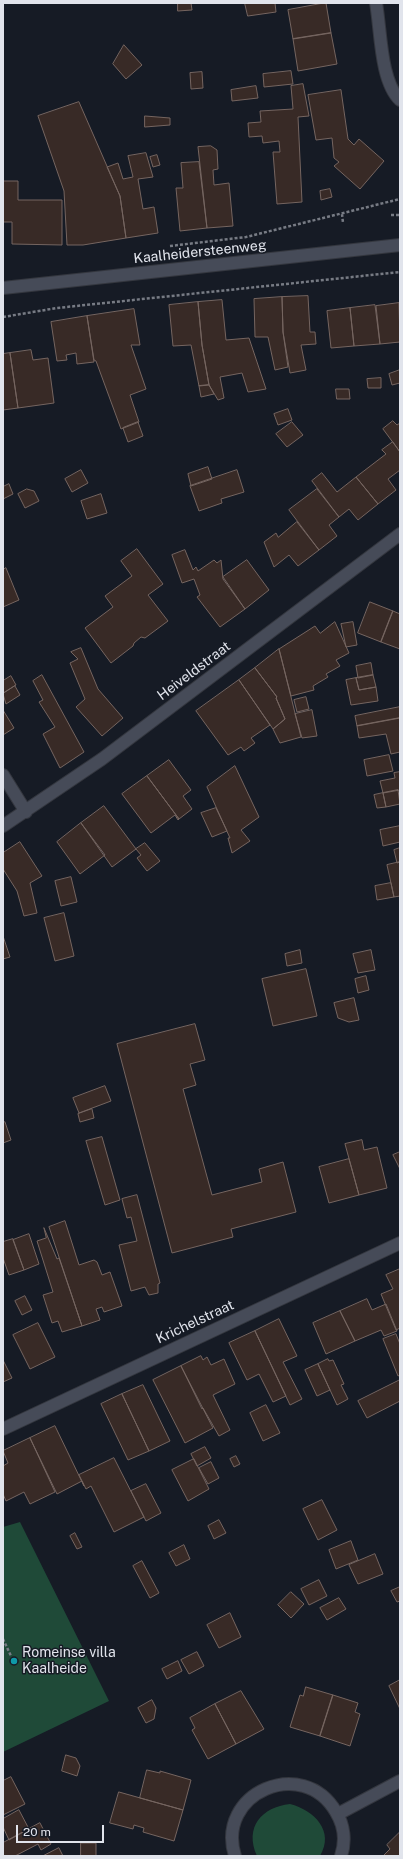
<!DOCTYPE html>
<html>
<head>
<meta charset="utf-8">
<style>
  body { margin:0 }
  #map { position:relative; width:403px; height:1859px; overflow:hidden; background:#161b25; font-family:"Public Sans",sans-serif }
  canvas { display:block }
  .frame { position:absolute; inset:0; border:4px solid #e1e4ec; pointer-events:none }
  .scale { position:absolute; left:16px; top:1825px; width:88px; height:18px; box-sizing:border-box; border:2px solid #e1e4ec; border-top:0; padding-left:5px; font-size:12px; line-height:14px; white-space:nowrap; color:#e1e4ec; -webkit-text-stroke:3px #161b25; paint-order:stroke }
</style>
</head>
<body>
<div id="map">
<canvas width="403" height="1859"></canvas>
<div class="frame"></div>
<div class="scale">20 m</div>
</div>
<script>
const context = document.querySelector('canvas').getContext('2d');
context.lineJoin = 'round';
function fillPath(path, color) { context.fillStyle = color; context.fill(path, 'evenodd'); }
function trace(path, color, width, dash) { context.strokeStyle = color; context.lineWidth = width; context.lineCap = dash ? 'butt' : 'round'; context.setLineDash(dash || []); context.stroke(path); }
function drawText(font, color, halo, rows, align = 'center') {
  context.font = font + ' "Public Sans",sans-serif'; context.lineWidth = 3; context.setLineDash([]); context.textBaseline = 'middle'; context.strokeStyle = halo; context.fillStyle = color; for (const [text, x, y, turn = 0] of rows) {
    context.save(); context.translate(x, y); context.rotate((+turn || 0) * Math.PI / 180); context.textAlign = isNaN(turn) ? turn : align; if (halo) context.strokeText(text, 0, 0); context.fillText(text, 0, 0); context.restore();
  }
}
fillPath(new Path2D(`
  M20,1522L109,1701L3,1752V1527Z
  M290,1804C314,1810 335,1831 320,1856H257C244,1827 262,1807 290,1804Z`), '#1f4a38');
const building = new Path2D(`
  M178,3H191L192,10L178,11Z
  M245,3H275L276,12L248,16Z
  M326,3L331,33L293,39L288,10Z
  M331,33L337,64L298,71L293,39Z
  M124,45L142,65L126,79L113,64Z
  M291,71L293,84L264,87L263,74Z
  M202,72L203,88L191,89L190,73Z
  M303,84L309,116L298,117L302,202L277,204L273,152H280L279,141L263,143L262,136L249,137L248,123L261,122L260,111L293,109L291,86Z
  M256,86L258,98L232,101L231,90Z
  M341,90L348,139L354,145L359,139L384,161L360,189L334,166L339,162L334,158L332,138L316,140L308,95Z
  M79,102L120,196L126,238L83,245H67L64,191L38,116Z
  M145,116L170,118V125L145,127Z
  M211,146L217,150L218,169L213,170L214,185L229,183L233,226L207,228L198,147Z
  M146,153L153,177L138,179L143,209L154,207L158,233L126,238L120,196L107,167L118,163L123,179L133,177L128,156Z
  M157,155L160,165L153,167L150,157Z
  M199,162L207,228L180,231L176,188H183L181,163Z
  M3,181H18V200H62V245L12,244V222H3Z
  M330,189L332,197L321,200L320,191Z
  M308,296L310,332H315L316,344L301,345L306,370L290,373L283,332L282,297Z
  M282,297L283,332L288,367L275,370L268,337H255L254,299Z
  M222,300L226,340L249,338L266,389L248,392L242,373L220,377L224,398L218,400L209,385L202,345L198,302Z
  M198,302L202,345L209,385L199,386L191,345L173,346L169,305Z
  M399,303L400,342L380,344L376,306Z
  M375,305L380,344L354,346L350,308Z
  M350,308L354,346L331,348L327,311Z
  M134,309L140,345H131L146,389L130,395L139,422L121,429L96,361L94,360L87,316Z
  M87,316L94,362L77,364L76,353L66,355L67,360L57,361L51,322Z
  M31,350L33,360L48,358L54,403L18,408L10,353Z
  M10,353L18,408L3,410V354Z
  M400,370V383L392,385L389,374Z
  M381,378V388H368L367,379Z
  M209,385L214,394L201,397L199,386Z
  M336,389H349L350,399H337Z
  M288,409L292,420L278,425L274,414Z
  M393,421L397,425L400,423V452L383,429Z
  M138,422L143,436L128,442L123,428Z
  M292,422L303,435L287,447L276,434Z
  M393,442L400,452V470L388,479L396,490L378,504L356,477L386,454L382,450Z
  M208,467L212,479L191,486L188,474Z
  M81,470L88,483L72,492L65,479Z
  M237,470L244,492L221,499L222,503L199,511L190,486Z
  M322,473L337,492L356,477L378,504L358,520L349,509L339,517L312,481Z
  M9,484L13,494L3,499V487Z
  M27,489L34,491L39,501L25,508L18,494Z
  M317,489L339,517L329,525L337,536L319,550L289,510Z
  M101,494L107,513L87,519L81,501Z
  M297,522L319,550L298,566L289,555L274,567L264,542L276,533L278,537Z
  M137,549L163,584L148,595L168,621L145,638L141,637L134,643L133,646L111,663L85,628L113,607L105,596L132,576L121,561Z
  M185,550L193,570L196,567L198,571L214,560L217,563L221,560L223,579L245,609L220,627L197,597L200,595L194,579L182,583L172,555Z
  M247,560L269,590L245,609L223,577Z
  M6,568L19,600L3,607V570Z
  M370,602L393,611L381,642L358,633Z
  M393,611L400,614V649L381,642Z
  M335,622L349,653L336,660L340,666L326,674L328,677L313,686L314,690L291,696L279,649L315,626L320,633Z
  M353,622L357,645L346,647L341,624Z
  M81,648L98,689L123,718L102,736L76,707L85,699L70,663L78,659L71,652Z
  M279,649L301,737L280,743L273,729L285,719L276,698L277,697L255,668Z
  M371,663L373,675L358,678L356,666Z
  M255,668L277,697L276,698L285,719L273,729L239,680Z
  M42,675L84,752L60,768L43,734L55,727L39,702L43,700L33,681Z
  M373,675L376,687L359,690L356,678Z
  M11,676L16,685L3,693V681Z
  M356,678L359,690L376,687L378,701L351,705L346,680Z
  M239,680L270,725L251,738L255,743L244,751L241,747L228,755L196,711Z
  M15,686L20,695L6,704L3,694Z
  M306,697L309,709L297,712L294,700Z
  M400,707V718L357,726L355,716Z
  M3,710L14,728L3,735Z
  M312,710L317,736L302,738L295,714Z
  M400,718V752L391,754L386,734L359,738L357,726Z
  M389,755L393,771L367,776L364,760Z
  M169,760L191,790L183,796L192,809L179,819L147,776Z
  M235,766L259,817L241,830L250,841L232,853L228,838H230L207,787Z
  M400,772V790L383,793L380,781L395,778L394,773Z
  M147,776L179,819L178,820L175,815L151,833L122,794Z
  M398,790L400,804L386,807L383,793Z
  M383,793L386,807L377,808L374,795Z
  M104,806L136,849L112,867L81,823Z
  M216,808L227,831L212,837L201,813Z
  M81,823L105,855L80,874L57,842Z
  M400,826V842L383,846L380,830Z
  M20,842L42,876L30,883L37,913L24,916L17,891L3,869V853Z
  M145,843L160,861L147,871L137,858L141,855L136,849Z
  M400,848V862L397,863L394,850Z
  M400,862V896L394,897L387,865Z
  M71,877L77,902L61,906L55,881Z
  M391,883L394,897L377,900L375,886Z
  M64,913L74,956L55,961L44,918Z
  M3,936L10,957L3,959Z
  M300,950L302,963L287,966L285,954Z
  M371,950L375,970L358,973L353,954Z
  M306,969L317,1016L273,1026L262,979Z
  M366,976L369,990L358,993L355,979Z
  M354,998L359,1020L349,1022L338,1018L334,1003Z
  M195,1024L205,1060L190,1064L196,1085L183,1089L212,1195L262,1182L259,1169L283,1162L296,1212L231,1229L233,1237L172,1253L117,1044Z
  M105,1086L111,1101L79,1113L73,1098Z
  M92,1109L94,1118L80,1122L78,1114Z
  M5,1122L11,1140L3,1143V1123Z
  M102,1137L120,1200L105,1205L86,1141Z
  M362,1140L364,1150L377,1147L387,1188L359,1195L345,1144Z
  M400,1152V1169L393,1155Z
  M349,1159L359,1195L329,1203L319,1167Z
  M137,1195L160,1283L158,1284V1293L149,1295L145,1287L131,1291L119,1245L137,1241L131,1217L127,1218L122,1199Z
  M65,1221L79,1265L94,1260L97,1262L102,1275L110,1272L122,1306L104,1312L102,1307L96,1309L100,1320L82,1326L49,1227Z
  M44,1228L57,1259L59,1258L82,1326L62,1332L58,1321L52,1323L43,1295L53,1292L37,1241L46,1238Z
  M29,1234L39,1264L24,1270L13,1240Z
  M13,1239L24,1270L9,1275L3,1258V1242Z
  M400,1269V1328L396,1330L381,1294L393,1289L386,1275Z
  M25,1296L32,1310L22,1315L15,1301Z
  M367,1299L372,1310L386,1304L397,1331L384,1336L381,1330L355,1341L340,1311Z
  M340,1311L355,1341L326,1354L313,1323Z
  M279,1319L297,1356L283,1362L302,1399L290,1405L255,1331Z
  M38,1323L55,1357L30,1369L13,1335Z
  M255,1331L286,1396L273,1402L259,1374L247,1380L229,1343Z
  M396,1334L400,1344V1375L398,1376L383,1339Z
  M201,1356L203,1360L207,1357L211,1365L224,1359L235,1384L213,1395L230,1430L219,1436L203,1408L202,1409L181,1366Z
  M328,1359L329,1361L333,1360L344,1384L341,1385L348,1399L337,1405L318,1364Z
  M3,1360L12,1378L3,1382Z
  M318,1364L330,1390L317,1396L305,1370Z
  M181,1366L213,1428L185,1443L153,1380Z
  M400,1380V1401L367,1418L358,1401Z
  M143,1385L170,1441L149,1451L122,1394Z
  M122,1394L149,1451L128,1460L101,1404Z
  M266,1405L280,1433L263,1441L250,1413Z
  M55,1426L84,1486L82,1481L57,1494L30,1438Z
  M30,1438L55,1492L30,1504L24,1492L6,1501L3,1494V1466L8,1463L3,1451Z
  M205,1447L211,1458L197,1466L191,1454Z
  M236,1456L240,1464L234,1467L230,1459Z
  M114,1458L144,1517L114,1532L91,1486L86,1489L79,1475Z
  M194,1459L209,1489L188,1501L172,1470Z
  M211,1462L219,1478L208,1484L199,1468Z
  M146,1484L161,1513L146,1521L131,1491Z
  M322,1500L337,1530L318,1540L303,1509Z
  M219,1520L226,1533L214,1539L208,1526Z
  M75,1533L82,1547L77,1549L70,1536Z
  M351,1541L358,1560L336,1569L329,1550Z
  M184,1545L190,1559L176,1566L169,1553Z
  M375,1554L383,1574L358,1584L349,1565Z
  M142,1561L159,1593L150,1598L133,1566Z
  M319,1580L327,1596L309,1605L301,1589Z
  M400,1587V1601L397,1602L391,1591Z
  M291,1592L304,1604L291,1618L278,1605Z
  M339,1598L346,1609L327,1620L320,1608Z
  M230,1613L241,1637L219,1648L207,1625Z
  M197,1652L204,1666L189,1674L181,1660Z
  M178,1661L182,1671L167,1679L162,1669Z
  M400,1680V1709L389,1686Z
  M306,1687L333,1695L320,1736L290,1727L300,1695L303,1696Z
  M241,1691L264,1729L236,1744L215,1704Z
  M333,1695L358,1703L355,1712L360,1714L350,1746L320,1736Z
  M152,1700L156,1708L154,1719L146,1723L138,1708Z
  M215,1704L236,1744L208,1759L192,1730L195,1728L190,1718Z
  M66,1755L76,1758L80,1766L77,1776L62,1771Z
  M147,1770L160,1773V1771L191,1780L183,1810L140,1798Z
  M11,1777L25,1804L3,1815V1781Z
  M119,1792L183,1810L174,1841L143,1832L144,1828L134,1825L133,1829L110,1823Z
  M19,1810L29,1829L9,1840L3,1827V1819Z
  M40,1823L51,1844L41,1850L38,1844L15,1856H3V1843Z
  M400,1832V1856H383L390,1849L387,1845Z
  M81,1843H96V1856H81Z
  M59,1848L63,1856H43Z`);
fillPath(building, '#382a26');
trace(building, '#756560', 1);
const street = new Path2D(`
  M376,3C381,30 380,81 400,100
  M3,775L26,812
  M3,826L102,759L400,534
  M3,1429L400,1243
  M338,1814L400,1781
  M235,1856C215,1793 303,1755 336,1812C344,1825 346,1841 341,1856`);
const secondary = new Path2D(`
  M3,288L400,245`);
trace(street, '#34373f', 14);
trace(secondary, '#34373f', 14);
trace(new Path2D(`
  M342,214L343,223
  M391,215H400
  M170,246L246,237L400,199
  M3,317L57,308L400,272
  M3,1639L11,1656`), '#777b84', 2.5, [3, 2]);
trace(street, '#464b58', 12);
trace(secondary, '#464b58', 12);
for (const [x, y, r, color] of [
  [14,1661,4,"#0f9aa8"]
]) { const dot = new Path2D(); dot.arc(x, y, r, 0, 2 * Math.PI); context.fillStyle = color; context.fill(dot); trace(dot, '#161b25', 1.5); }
drawText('14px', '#e1e4ec', '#161b25', [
  ["Kaalheidersteenweg",200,252,-6],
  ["Heiveldstraat",194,671,-37],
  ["Krichelstraat",195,1322,-25]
]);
drawText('14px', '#e1e4ec', '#161b25', [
  ["Romeinse villa",22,1653],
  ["Kaalheide",22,1669]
], 'left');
</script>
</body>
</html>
